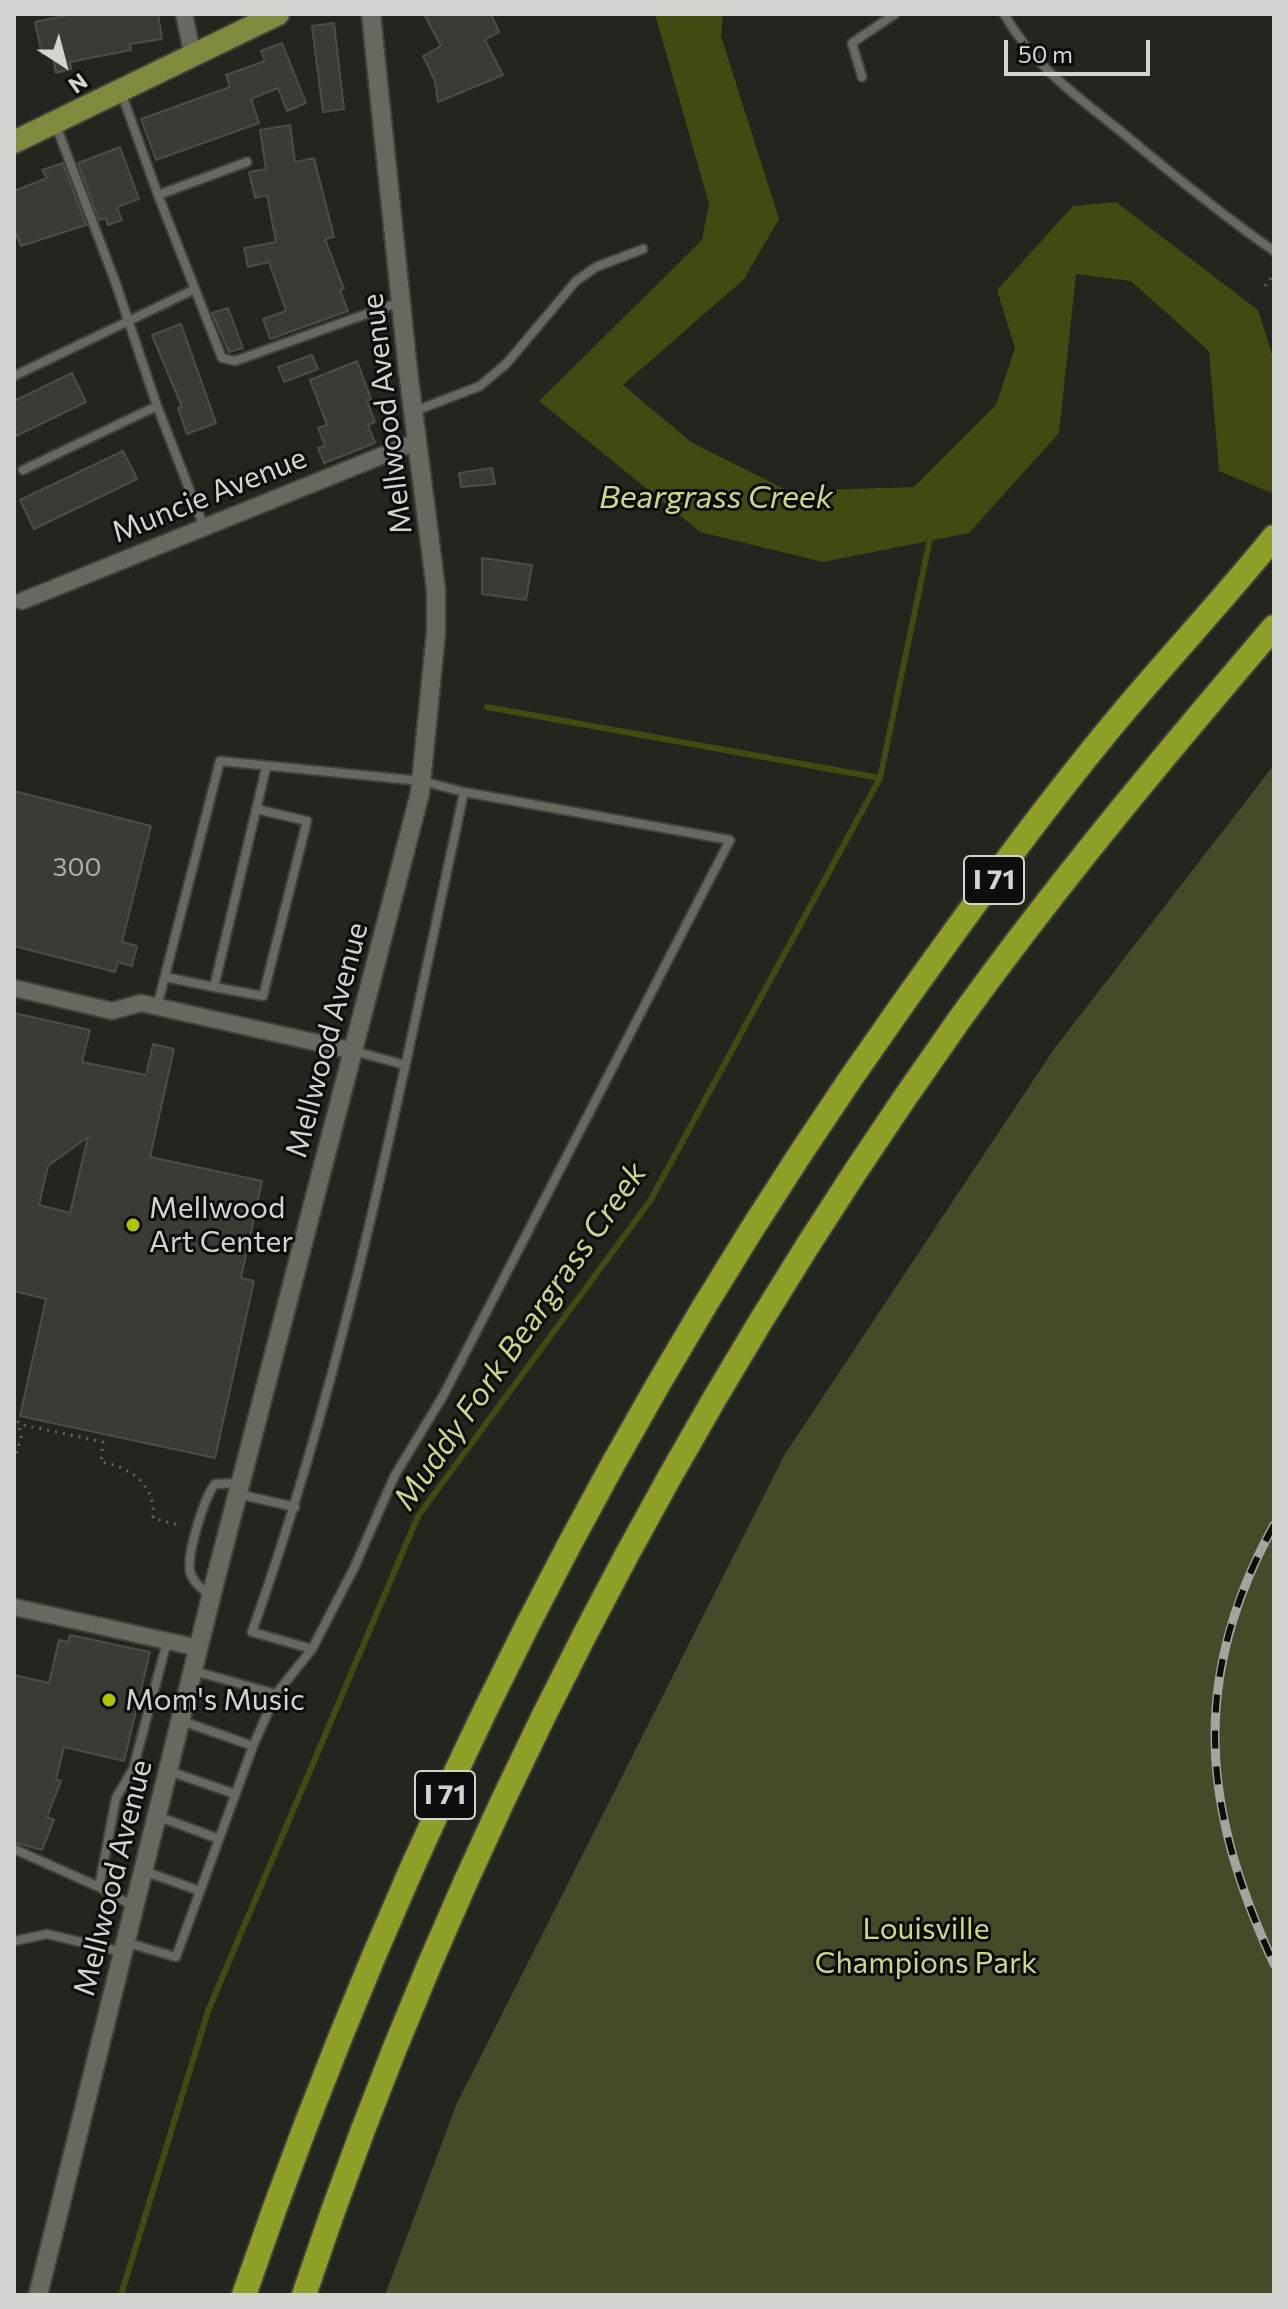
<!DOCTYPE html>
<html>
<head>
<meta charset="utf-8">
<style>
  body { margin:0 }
  #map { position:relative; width:1288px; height:2309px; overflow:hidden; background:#24251e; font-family:Commissioner,sans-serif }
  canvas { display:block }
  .frame { position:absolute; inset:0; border:16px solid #d2d4cf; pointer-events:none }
  .north { position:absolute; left:24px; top:24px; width:80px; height:80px; -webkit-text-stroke:6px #0d0e0b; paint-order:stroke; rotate:144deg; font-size:22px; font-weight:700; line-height:32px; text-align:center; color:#d2d4cf }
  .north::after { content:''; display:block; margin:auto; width:28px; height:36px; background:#d2d4cf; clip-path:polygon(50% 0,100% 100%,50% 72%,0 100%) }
  .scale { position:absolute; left:1004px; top:40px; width:146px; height:36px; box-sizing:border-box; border:4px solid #d2d4cf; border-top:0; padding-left:10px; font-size:24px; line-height:28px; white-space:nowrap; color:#d2d4cf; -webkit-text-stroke:6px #0d0e0b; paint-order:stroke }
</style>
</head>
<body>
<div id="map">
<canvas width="1288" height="2309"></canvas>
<div class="frame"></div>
<div class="north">N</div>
<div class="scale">50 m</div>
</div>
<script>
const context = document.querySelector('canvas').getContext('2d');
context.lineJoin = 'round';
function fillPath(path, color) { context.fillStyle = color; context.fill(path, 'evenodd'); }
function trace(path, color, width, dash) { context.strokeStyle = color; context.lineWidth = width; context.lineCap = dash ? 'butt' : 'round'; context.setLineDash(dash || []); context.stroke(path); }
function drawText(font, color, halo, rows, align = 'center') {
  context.font = font + ' Commissioner,sans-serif'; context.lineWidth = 6; context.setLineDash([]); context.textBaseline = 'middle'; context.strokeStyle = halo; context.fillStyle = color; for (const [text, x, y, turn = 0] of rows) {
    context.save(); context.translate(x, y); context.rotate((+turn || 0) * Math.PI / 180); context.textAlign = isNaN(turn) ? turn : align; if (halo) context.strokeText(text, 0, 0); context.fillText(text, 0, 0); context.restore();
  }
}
fillPath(new Path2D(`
  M1274,765V2295H385L457,2103L785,1454L1054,1049Z`), '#454b28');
fillPath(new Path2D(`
  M655,14H723L721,36L779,219L744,279L623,385L691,442L788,491L914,487L996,405L1015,348L997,290L1073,206L1116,202L1258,310L1274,360V494L1219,471L1209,351L1131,281L1076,274L1059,433L969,533L823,562L700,532L539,401L702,240L709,204Z`), '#424a12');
trace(new Path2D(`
  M487,707L880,778
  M121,2295L208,2011L418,1516L650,1201L880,778L931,534`), '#424a12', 6);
const building = new Path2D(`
  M74,14H158L162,39L130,44L131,50L70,62L71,69L56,73L52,52L42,54L35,22Z
  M424,14H491L499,32L485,40L503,75L438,102L435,81L423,56L441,46Z
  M334,23L344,109L323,112L312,26Z
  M282,43L306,103L287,111L278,88L251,99L259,123L156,160L141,119L230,87L226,75L265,61L261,51Z
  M290,125L295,162L314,158L334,237L325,239L344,289L340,290L348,311L270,339L263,319L286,311L269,262L248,267L244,248L276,242L267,195L255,198L249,172L266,169L260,130Z
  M120,147L139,199L117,207L122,220L108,225L106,218L99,220L78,163Z
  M63,163L86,225L21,246L14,229V191L47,178L42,170Z
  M228,308L243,348L229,352L212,313Z
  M181,324L216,423L187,434L178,408L182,407L152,335Z
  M312,355L318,369L284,382L278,367Z
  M357,361L371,399L367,401L375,422L368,425L375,443L324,463L318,448L325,446L318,428L327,425L310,380Z
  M72,373L86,402L14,437V401Z
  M123,451L137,479L34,529L20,500Z
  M492,468L495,484L461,487L459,473Z
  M482,558L532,565L526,600L482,594Z
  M14,791L151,826L122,942L137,946L132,966L118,962L115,972L14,946Z
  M14,1013L90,1030L82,1062L146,1075L153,1044L174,1049L150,1157L262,1181L241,1278L254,1281L215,1458L20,1416L46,1299L14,1291ZM88,1137L70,1213L39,1205L48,1166Z
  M70,1635L150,1652L124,1761L64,1747L56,1779L61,1781L47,1817L54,1820L42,1850L14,1842V1675L49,1683L59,1640L68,1642Z`);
fillPath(building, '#3a3b34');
trace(building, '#4c4e46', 2);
const service = new Path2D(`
  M1004,14C1036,69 1076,95 1124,134C1173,175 1222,215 1274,251
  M862,77L852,43L895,14
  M121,92L158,195L247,162
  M55,123L115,281L157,406L204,527
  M158,195L222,358L235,361L400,302
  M14,376L195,289
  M415,411L480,386L507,363L576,281L596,267L643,249
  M23,470L157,406
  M165,977L214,987L266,768
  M214,987L263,996L307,821L256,809
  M157,1007L220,761L422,781L464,792C403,1074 349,1360 252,1632L312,1649
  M354,1051L405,1065
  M238,1494L295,1507
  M210,1596C203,1589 192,1582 190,1571C187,1553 204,1498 215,1484L240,1483
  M194,1671L276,1694
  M182,1721L253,1746
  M169,1771L235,1794
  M157,1816L219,1839
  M14,1849L99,1887
  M144,1871L200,1891
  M133,1906L99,1887L116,1798L133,1769L167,1642
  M14,1941L47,1934L122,1952
  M125,1942L176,1957L253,1746L276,1694L312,1649L354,1568L395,1475L443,1396L730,840L464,792`);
const minor = new Path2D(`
  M184,14L193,56
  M22,601L418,441
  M14,988L112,1011L141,1003L354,1051
  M14,1607L199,1648`);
const tertiary = new Path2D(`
  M38,2295L215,1581L420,793L436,632V590L408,371L371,14`);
const primary = new Path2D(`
  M14,142L278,14`);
const motorway = new Path2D(`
  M244,2295C402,1837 621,1400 902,1005C974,904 1047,803 1126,709C1175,651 1226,596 1274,537
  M304,2295C453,1849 685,1406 957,1023C1056,885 1164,756 1274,627`);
trace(service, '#40413c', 12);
trace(minor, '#40413c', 20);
trace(tertiary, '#40413c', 22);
trace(primary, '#40413c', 26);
trace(motorway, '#40413c', 28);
trace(new Path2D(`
  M1265,286L1274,274
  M14,1414L19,1424L103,1442L101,1462C130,1467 156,1484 153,1518L182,1526
  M14,1461L21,1437L19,1424`), '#64655f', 3, [2, 6]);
trace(service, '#676860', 8);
trace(minor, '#676860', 16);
trace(tertiary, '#676860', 18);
trace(primary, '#80893e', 22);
trace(motorway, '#909f28', 24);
const rail = new Path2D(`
  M1274,1525C1189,1679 1202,1808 1274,1964`);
trace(rail, '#a3a59f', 9);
trace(rail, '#0d0e0b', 6, [18]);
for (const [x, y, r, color] of [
  [133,1225,8,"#b0c500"],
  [109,1700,8,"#b0c500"]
]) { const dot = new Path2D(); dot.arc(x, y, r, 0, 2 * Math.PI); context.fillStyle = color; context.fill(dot); trace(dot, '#0d0e0b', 3); }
drawText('26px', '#acaea8', null, [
  ["300",77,867]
]);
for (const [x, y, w] of [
  [994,880,60],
  [445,1795,60]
]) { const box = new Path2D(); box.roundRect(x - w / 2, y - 24, w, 48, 6); context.fillStyle = '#0d0e0b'; context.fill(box); trace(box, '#d2d4cf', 2); }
drawText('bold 28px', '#d2d4cf', null, [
  ["I 71",994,880],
  ["I 71",445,1795]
]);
drawText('30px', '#d2d4cf', '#0d0e0b', [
  ["Mellwood Avenue",387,414,-97],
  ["Muncie Avenue",209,495,-22],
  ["Mellwood Avenue",327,1040,-75],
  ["Mellwood Avenue",113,1878,-76]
]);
drawText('30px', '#d2d4cf', '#0d0e0b', [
  ["Mellwood",149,1208],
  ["Art Center",149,1242],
  ["Mom's Music",125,1700]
], 'left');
drawText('30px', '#cad986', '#0d0e0b', [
  ["Louisville",926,1929],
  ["Champions Park",926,1963]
]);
drawText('italic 32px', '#c9d885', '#0d0e0b', [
  ["Beargrass Creek",716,497],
  ["Muddy Fork Beargrass Creek",520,1336,-55]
]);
</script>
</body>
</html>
